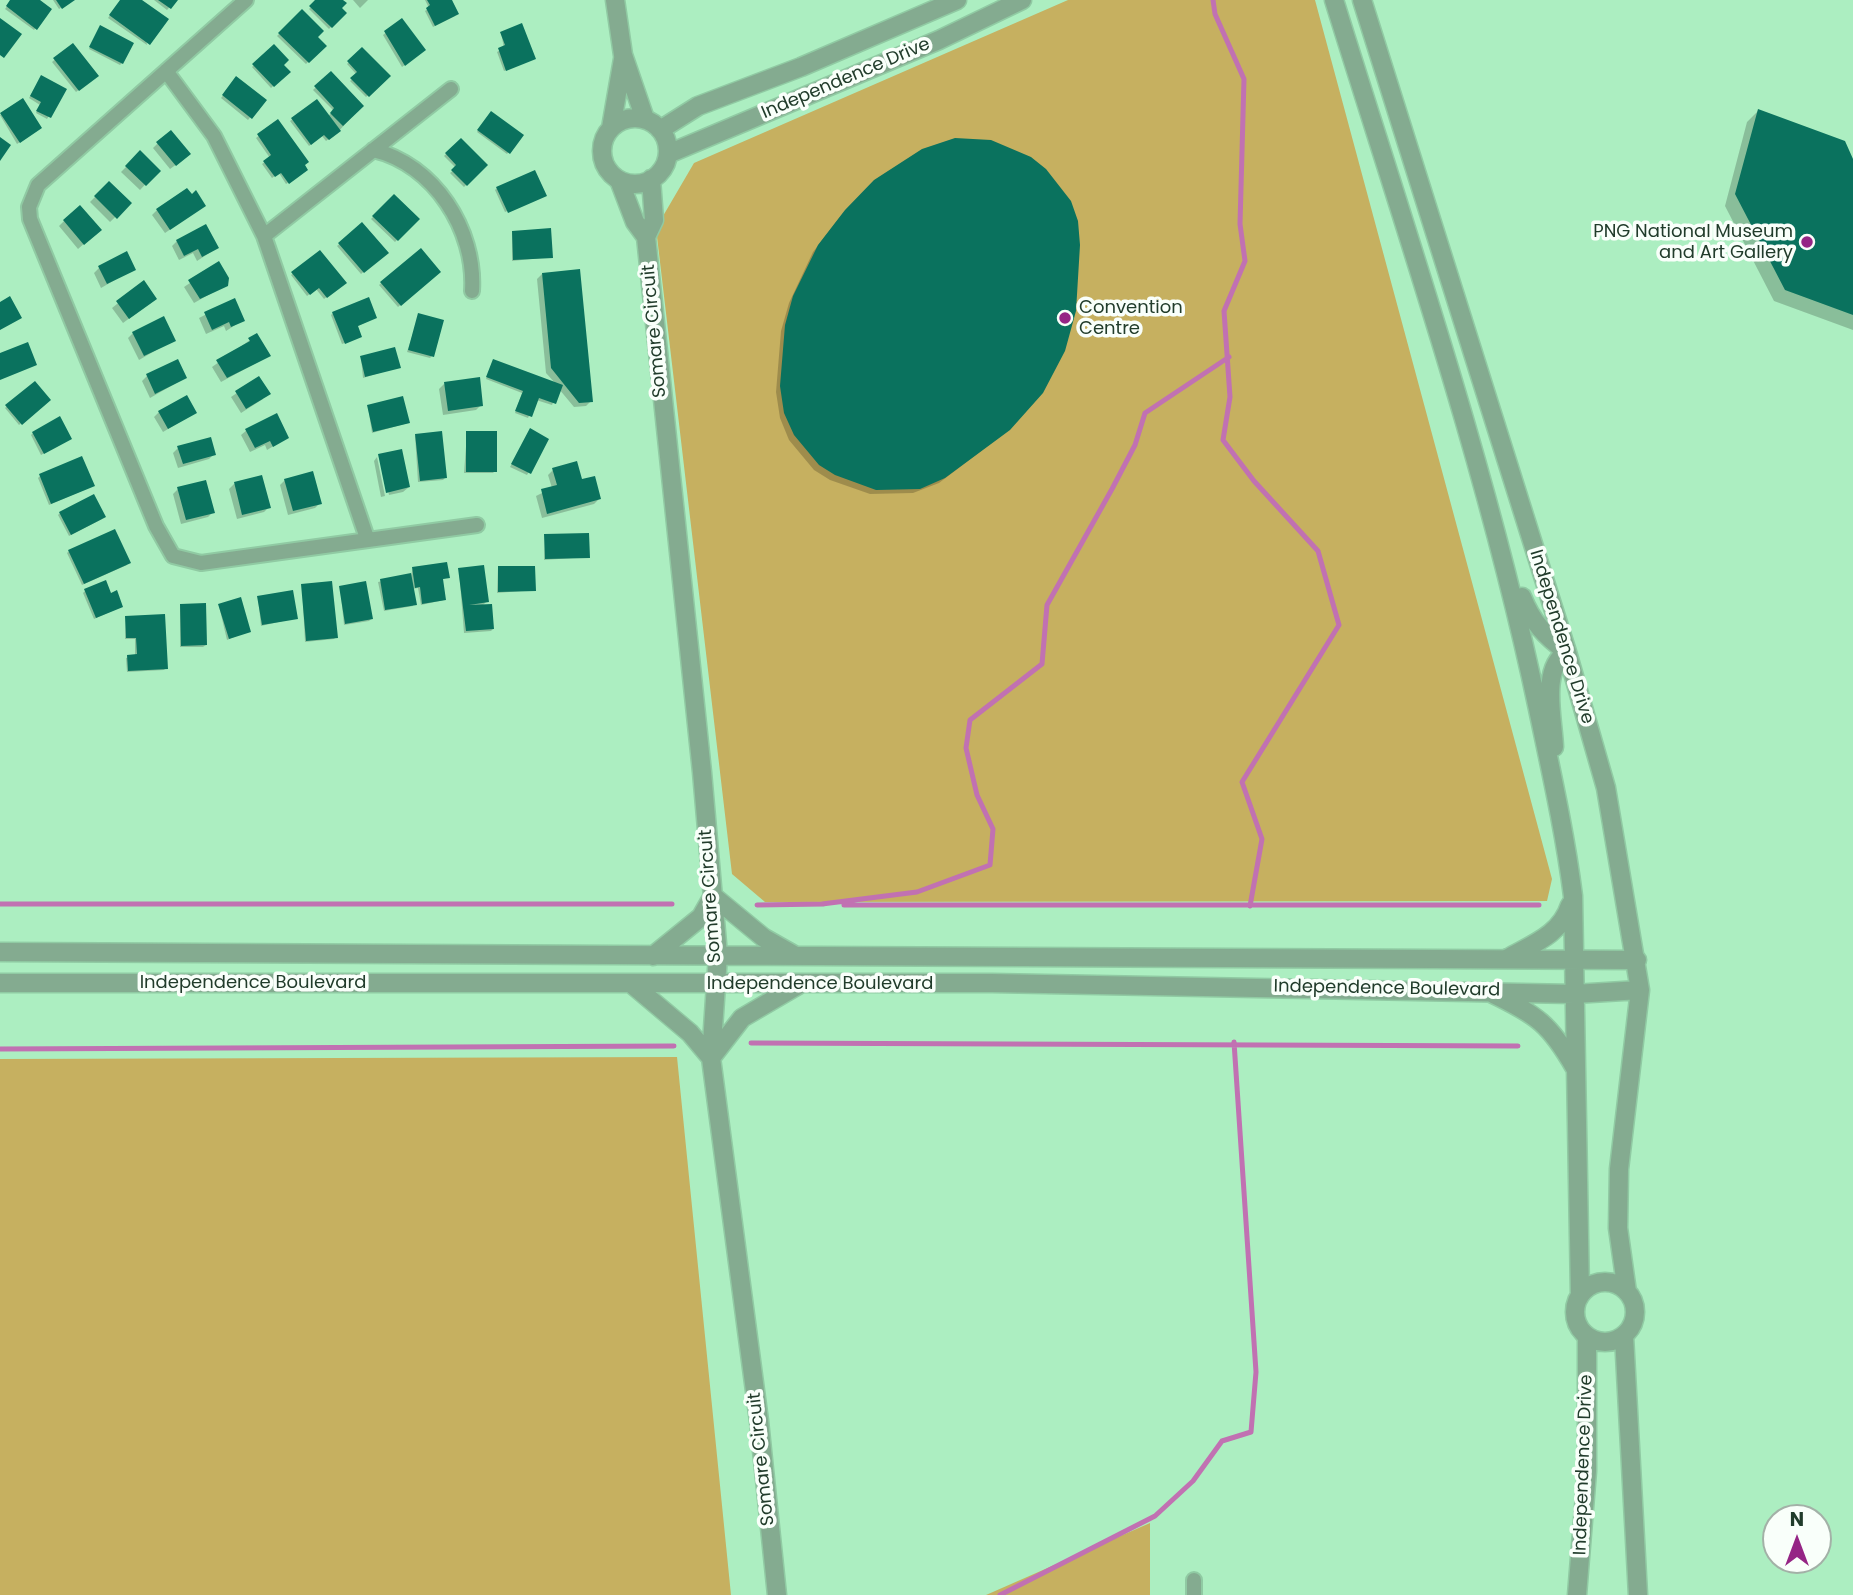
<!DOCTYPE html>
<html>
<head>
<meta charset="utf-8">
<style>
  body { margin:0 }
  #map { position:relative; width:1853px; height:1595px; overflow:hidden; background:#aceec1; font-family:Poppins,sans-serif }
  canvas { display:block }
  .north { position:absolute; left:1762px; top:1504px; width:70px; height:70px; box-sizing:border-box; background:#f9fffa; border:2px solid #a3b1a7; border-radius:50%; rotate:0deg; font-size:19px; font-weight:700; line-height:28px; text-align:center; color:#213c2b }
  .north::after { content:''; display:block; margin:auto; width:24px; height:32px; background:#952585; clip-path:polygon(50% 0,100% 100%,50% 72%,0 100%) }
</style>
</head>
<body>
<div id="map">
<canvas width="1853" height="1595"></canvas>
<div class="north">N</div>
</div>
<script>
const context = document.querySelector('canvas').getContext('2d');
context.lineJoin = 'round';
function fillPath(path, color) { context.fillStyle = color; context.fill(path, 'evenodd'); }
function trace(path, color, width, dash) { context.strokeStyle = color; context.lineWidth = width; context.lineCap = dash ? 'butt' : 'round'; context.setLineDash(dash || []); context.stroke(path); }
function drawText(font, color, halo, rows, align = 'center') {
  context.font = font + ' Poppins,sans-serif'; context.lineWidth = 7; context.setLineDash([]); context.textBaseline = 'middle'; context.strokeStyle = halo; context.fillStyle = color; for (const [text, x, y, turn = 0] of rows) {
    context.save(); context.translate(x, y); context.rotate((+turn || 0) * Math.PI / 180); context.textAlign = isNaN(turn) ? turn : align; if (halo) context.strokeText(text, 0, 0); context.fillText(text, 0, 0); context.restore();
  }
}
fillPath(new Path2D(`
  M1068,0H1315L1552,879L1547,901L765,902L732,874L656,228L694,163Z
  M677,1057L731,1595H0V1059Z
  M1150,1523V1595H986Z`), '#c6b060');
fillPath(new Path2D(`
  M12,0H37L50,10L34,30L5,9Z
  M53,0H73L59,9Z
  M121,0H139L147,45L108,18Z
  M154,0H176L167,10Z
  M318,0H341L339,8L344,13L329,29L309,9Z
  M353,0H368L360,8Z
  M425,0H450L455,16L433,27L425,11L429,8Z
  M302,11L315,37L324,46L306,64L277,36Z
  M402,20L422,52L402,67L383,35Z
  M99,30L122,63L120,65L89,49Z
  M501,33L534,59L504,71L497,52L504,48Z
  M72,45L96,76L76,92L52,62Z
  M274,46L282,65L288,72L271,88L252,67Z
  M362,49L388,76L366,97L350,81L357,75L347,64Z
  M331,73L362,106L337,133L326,141L322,136L309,146L290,121L317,101L328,116L334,111L313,90Z
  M40,79L64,90L47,119L36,113L40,105L29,98Z
  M237,79L264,100L248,120L221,98Z
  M22,101L38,130L17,144L0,115Z
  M1758,111L1853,164V330L1774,301L1725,206L1747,122Z
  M489,115L521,136L507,154L477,132Z
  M278,121L304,172L286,184L279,173L272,178L262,164L270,158L256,138Z
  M461,140L486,165L464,187L450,173L456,168L444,156Z
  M158,143L184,159L170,169L153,148Z
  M140,153L158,171L140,190L121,172Z
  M109,183L130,203L110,222L90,202Z
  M497,188L544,195L505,212L495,190Z
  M394,196L417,219L395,242L371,219Z
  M157,210H199L165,233L152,215Z
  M840,217L1002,435L939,483L913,493L870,494L830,480L814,470L789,440L780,418L776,392L781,331L789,303L813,252Z
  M64,221L94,235L78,249L59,226Z
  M362,224L386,252L361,274L337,246Z
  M512,232L551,257L512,261Z
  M177,241L217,248L197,261L193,253L179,260L172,246Z
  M420,250L439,272L398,307L379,285Z
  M319,252L344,283L324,299L316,289L307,296L291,275Z
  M218,264L226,285L194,303L184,287Z
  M99,268L134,269L101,288L94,273Z
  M542,274L591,401L586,406L574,407L559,389L552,405L536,400L528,418L515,413L522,393L486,379L492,363L555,383L546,373L537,279Z
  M143,283L150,303L123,323L112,308Z
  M234,300L243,320L226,331L224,326L206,334L199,318Z
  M333,313L375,318L356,327L358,338L342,344L331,315Z
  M419,315L432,356L430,358L407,352Z
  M133,333L174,340L139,360L128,338Z
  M257,335L269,356L221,382L212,367Z
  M361,358L399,367L363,378Z
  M147,376L185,378L150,398L142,381Z
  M259,378L263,399L241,413L231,397Z
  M34,383L49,400L19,425L5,408Z
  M444,384L481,405L476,410L443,415L439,389Z
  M368,407L408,423L372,433Z
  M159,412L195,413L163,432L154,417Z
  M247,430L287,438L267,450L265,445L250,452L241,435Z
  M33,433L68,440L41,455L31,435Z
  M467,433L495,471L493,473H464Z
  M528,433L547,439L527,475L510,467Z
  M415,435L445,478L443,480L418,482Z
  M178,448L214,454L209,459L178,468L173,453Z
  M401,451L409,487L403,492L389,495L381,457H378Z
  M377,457L385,496L381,497L374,461Z
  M553,470L581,482L599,499L594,504L542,518L536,496L552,488L548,475Z
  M40,476L91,487L49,505L38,478Z
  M261,477L269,507L264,512L237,519L229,489L234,484Z
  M285,480L320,503L315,508L288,515L280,485Z
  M178,489L213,512L208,517L181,524L173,494Z
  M60,513L102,519L69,536L58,515Z
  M545,535L588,557L544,560Z
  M69,551L127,565L82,585L67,553Z
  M413,568L448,577L441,580L444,600L421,605L418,588L412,589L413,606L384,611L378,582L411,575Z
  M498,568L534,590L497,593Z
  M459,570L487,601L482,606L493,629L491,631L464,633Z
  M302,585L336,637L334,639L305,642Z
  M340,587L371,619L369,621L344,625Z
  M85,591L119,608L94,619L83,593Z
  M258,598L296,618L261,626Z
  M180,606L206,645L203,647H180Z
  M219,606L249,631L227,640Z
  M126,617L166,668L164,670L127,672L126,658L135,656V639H125Z`), '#0003');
trace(new Path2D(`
  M1213,0L1215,14L1244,79L1240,224L1245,261L1224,311L1230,397L1223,440L1254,481L1318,551L1339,625L1242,782L1262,839L1250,906
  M0,904H672
  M822,904L917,892L990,865L993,829L977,795L966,748L970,720L1042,664L1047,605L1112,489L1135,445L1145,413L1229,357
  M757,905L824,904
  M844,905H1539
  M751,1043L1518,1046
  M0,1049L674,1046
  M1000,1595L1155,1516L1193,1481L1222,1441L1251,1432L1256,1372L1234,1042`), '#c171b2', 5);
fillPath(new Path2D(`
  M10,0H40L52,9L37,30L6,6Z
  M56,0H75L62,9Z
  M120,0H142L169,19L150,45L109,15Z
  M158,0H178L171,9Z
  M315,0H343L347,3L342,8L347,13L332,28L309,6Z
  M427,0H452L459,14L435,26L426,8L430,5Z
  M302,9L324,31L318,37L327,46L309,63L278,33Z
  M0,18L22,34L4,58L0,55Z
  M402,18L426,50L405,66L384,31Z
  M522,23L536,59L506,71L498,48L505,45L500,32Z
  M100,25L134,43L123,64L89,47Z
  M73,43L99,76L79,91L53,58Z
  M274,44L289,60L284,65L291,72L274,87L252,64Z
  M362,47L391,76L369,97L350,78L357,72L347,61Z
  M331,71L364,106L343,126L330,113L334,108L314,86Z
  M41,75L67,89L51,118L36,111L41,102L30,96Z
  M236,76L267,100L252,119L222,95Z
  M23,98L42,128L20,143L0,113Z
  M317,99L341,131L329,140L324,135L311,145L291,118Z
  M1758,109L1845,141L1853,159V315L1785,290L1735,194Z
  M491,111L524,135L510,154L477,130Z
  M278,119L309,162L305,165L308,170L289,184L281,173L275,177L263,161L271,155L257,134Z
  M171,130L191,154L176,166L156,142Z
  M0,137L11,145L0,161Z
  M461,138L488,165L467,186L451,170L456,165L445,153Z
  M955,138L991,140L1031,157L1046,169L1071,201L1078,221L1080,245L1076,311L1065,351L1043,393L1010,430L945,478L920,489L876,490L835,475L819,465L794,435L784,413L780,386L785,325L793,296L818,245L845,210L874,180L922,149Z
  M140,150L161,171L146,186L125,166Z
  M535,170L547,196L508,213L496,187Z
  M109,181L132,203L117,219L94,196Z
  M187,188L192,194L196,190L206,206L170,230L156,209Z
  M394,194L420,219L398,241L372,216Z
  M80,205L102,230L84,245L63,220Z
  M362,222L389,253L364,273L338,243Z
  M206,224L219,248L202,257L198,249L184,256L176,240Z
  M551,228L553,258L513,260L512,231Z
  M421,248L441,272L401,306L380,282Z
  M320,250L347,283L327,298L319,288L310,295L291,272Z
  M127,251L136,270L107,284L98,266Z
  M219,261L229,278L228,286L200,299L188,280Z
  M580,269L593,402L579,403L551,368L542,273Z
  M144,280L157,299L129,319L116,301Z
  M10,296L22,318L0,330V302Z
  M369,297L377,318L358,326L362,337L345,344L332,312Z
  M235,298L245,321L231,327L229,322L212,330L204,312Z
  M418,313L444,320L434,357L408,350Z
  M164,316L176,341L144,356L132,332Z
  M257,333L271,356L227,378L216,360L250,341L248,338Z
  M28,342L37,365L0,380V353Z
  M395,347L401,368L365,377L360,356Z
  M178,359L187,378L155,394L146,374Z
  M493,359L563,385L556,404L539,398L532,417L515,411L523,391L486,377Z
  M259,376L271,394L246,409L235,391Z
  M480,377L483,406L448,411L444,382Z
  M35,381L51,400L22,425L5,405Z
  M187,395L197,413L168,429L158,411Z
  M403,396L410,423L373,432L367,405Z
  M277,413L289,438L273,447L270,441L255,448L245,429Z
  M60,416L72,439L44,454L32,432Z
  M530,428L549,439L531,474L511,464Z
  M442,431L447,478L420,481L415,434Z
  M466,431H497V472H466Z
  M211,437L216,455L183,464L177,446Z
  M402,449L410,487L386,493L378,454Z
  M82,456L95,486L51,504L39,474Z
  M577,461L582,479L595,476L601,499L547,514L541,489L557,485L552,468Z
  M313,471L322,504L293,511L284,479Z
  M262,475L271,508L242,515L234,482Z
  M206,480L215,513L186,520L177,487Z
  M94,494L106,517L71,535L59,512Z
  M115,529L131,563L84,584L68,550Z
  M589,533L590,558L545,559L544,534Z
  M447,562L450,578L443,579L446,600L422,604L420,587L415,588L412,567Z
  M484,565L489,602L469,605L492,604L494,629L466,631L458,568Z
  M498,566H535L536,591L498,592Z
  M411,573L417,605L385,610L380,579Z
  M106,580L111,593L117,590L123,607L96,618L84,589Z
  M332,581L338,638L306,641L301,584Z
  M366,581L373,619L345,624L339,586Z
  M293,590L298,619L262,625L257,596Z
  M241,597L251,632L229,639L218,604Z
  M206,603L207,645L181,646L180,604Z
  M165,614L168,669L128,671L127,655L137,654L136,638H126L125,616Z`), '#0a725e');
const minor = new Path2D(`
  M246,0L38,185L29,207L30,219L156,526L173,556L201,563L477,525
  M166,71L214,136L264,236
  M373,150C434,164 476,230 472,291
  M367,538L264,236L451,89
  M1194,1595V1580`);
const tertiary = new Path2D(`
  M615,0L623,55L645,119
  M1334,0C1407,235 1487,468 1538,709C1551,771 1565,833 1573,896L1580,1294
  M1362,0L1567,652L1606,788L1640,990L1619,1169L1618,1228L1627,1292
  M602 151a33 33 0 1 1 66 0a33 33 0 1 1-66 0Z
  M611,128L623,59
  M660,130L698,106L801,67L957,0
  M668,154L939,40L1022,0
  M619,180L635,222L646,237L702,772L718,955L711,1058L759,1421L777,1595
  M646,237L654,220L651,179
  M1522,597C1532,622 1545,636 1567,652
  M1554,747C1553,719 1540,669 1567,652
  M713,896L764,938L794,955
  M0,952L1637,960
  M653,956L701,917L713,896
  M1508,958C1533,944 1561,934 1570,905
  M0,983H992L1574,994L1640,990
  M633,985L690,1033L711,1058
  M1491,993C1537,1015 1550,1024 1575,1068
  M711,1058L742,1018L800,984
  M1575 1312a30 30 0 1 1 60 0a30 30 0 1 1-60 0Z
  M1624,1336L1638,1595
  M1577,1595L1587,1471V1336`);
trace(minor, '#90caa3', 18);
trace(tertiary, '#90caa3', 21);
trace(minor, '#84ab90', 14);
trace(tertiary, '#84ab90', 18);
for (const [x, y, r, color] of [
  [1807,242,7,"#952585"],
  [1065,318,7,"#952585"]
]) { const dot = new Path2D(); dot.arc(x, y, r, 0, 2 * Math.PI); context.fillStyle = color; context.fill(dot); trace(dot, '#f9fffa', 2.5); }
drawText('18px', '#213c2b', '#f9fffa', [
  ["Independence Drive",846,79,-23],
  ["Somare Circuit",655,331,-95],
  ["Independence Drive",1561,637,73],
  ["Somare Circuit",711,896,-94],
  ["Independence Boulevard",253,983],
  ["Independence Boulevard",820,984],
  ["Independence Boulevard",1387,989,1],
  ["Somare Circuit",762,1459,-96],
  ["Independence Drive",1584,1465,-88]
]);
drawText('18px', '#213c2b', '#f9fffa', [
  ["PNG National Museum",1793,232],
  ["and Art Gallery",1793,253],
  ["Convention",1079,308,"left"],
  ["Centre",1079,329,"left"]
], 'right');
</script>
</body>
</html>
